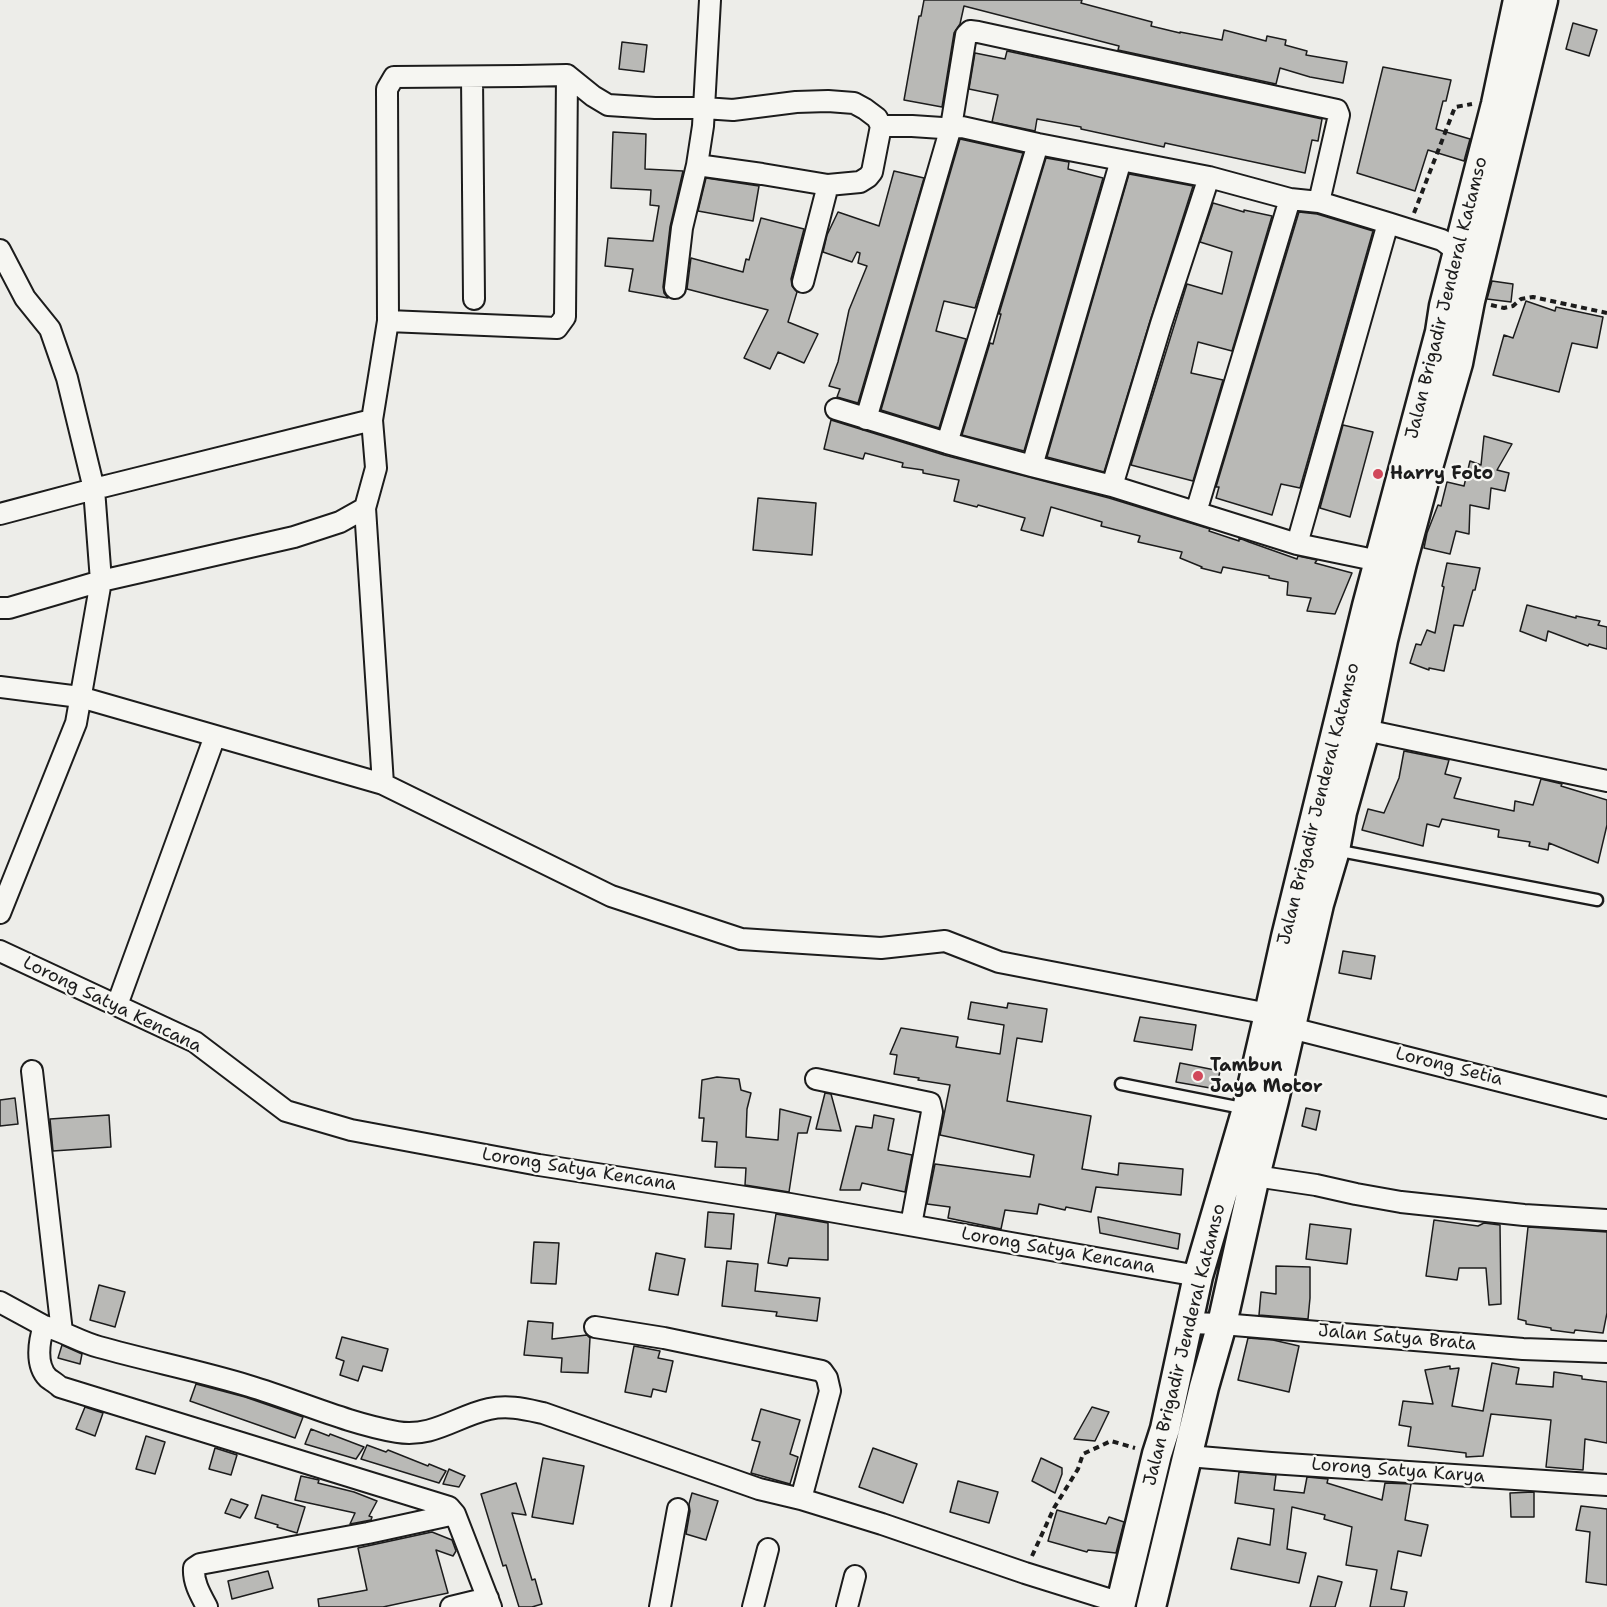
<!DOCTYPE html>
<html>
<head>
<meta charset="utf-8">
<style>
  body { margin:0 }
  canvas { display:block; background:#edede9 }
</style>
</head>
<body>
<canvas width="1607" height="1607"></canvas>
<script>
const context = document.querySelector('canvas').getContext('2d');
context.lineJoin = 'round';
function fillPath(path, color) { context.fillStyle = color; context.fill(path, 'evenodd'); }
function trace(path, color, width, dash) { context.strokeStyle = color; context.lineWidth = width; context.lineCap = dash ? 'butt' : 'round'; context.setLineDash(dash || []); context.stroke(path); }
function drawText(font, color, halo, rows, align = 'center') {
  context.font = font + ' "Shantell Sans",sans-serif'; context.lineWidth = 4.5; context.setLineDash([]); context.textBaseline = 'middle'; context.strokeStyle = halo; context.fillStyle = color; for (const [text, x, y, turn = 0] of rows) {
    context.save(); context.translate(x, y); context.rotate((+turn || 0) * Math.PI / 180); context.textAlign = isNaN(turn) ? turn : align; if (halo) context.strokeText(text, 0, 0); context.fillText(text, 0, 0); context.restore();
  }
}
const building = new Path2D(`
  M924,0H1082L1081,3L1152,22L1151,26L1180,33V32L1222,40L1224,30L1266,41L1267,36L1286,40L1285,45L1307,51L1306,55L1347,62L1343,83L1310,77L1280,68L1276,84L1118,50L1119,46L964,6L960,24L954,33L942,107L904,100L919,16H921Z
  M1573,23L1597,30L1589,56L1566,49Z
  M622,42L647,45L644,72L619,69Z
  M1007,51L1322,119L1318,141L1312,140L1305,173L1165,143L1164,147L1081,129V127L1037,119L1035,131L992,122L998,95L969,89L975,53L1005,59Z
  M1383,67L1451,80L1446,101H1443L1436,129L1470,139L1464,161L1428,150L1415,191L1357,173Z
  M613,132L646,134L645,169L683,171L670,227L663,287L664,293L668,298L629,291L633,269L605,266L608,238L653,241L659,206L650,205L651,190L611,188Z
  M960,139L1023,153L975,308L944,301L936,331L966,339L939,428L881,410Z
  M1046,158L1069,162L1068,169L1103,178L1024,451L962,435L990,343L993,344L1001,314H999Z
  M894,171L924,178L858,403L837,397L840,389L829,386L838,362L849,310L867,266L858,263L860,253L857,252L852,262L823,252L827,235L838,212L879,226Z
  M1129,174L1193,186L1150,321L1104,472L1047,457Z
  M706,178L759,186L753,221L698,211Z
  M1213,203L1244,212V210L1272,216L1232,351L1198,342L1191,373L1223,380L1193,481L1131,465L1187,284L1222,294L1232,252L1200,242Z
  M1299,212L1317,214L1373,231L1300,488L1281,484L1272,515L1216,498L1219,487H1216Z
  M761,218L804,229L791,279L792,286L797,292L788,322L818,334L804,363L778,352L770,369L744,358L768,310L687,289L691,258L743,272L746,259L749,260Z
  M1492,281L1513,284L1511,302L1487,299Z
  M1526,301L1555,311L1556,307L1603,317L1597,348L1572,343L1559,392L1493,375L1504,335L1513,338Z
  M831,420L944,455L1109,498L1210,529L1209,531L1239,541V538L1249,542L1297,559L1298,556L1317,560L1315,563L1352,573L1335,614L1307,611L1311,598L1287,595L1288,582L1269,578V576L1223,567L1221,573L1201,568L1202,567L1180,558L1182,552L1138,542L1140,536L1101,526L1102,522L1051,507L1043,536L1021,530L1025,518L978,505L977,507L954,501L959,480L923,473V470L902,467L903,463L865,453L863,459L824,449Z
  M1343,425L1373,432L1350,517L1320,508Z
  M1484,436L1512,444L1497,470L1509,473L1505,491L1491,488L1489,509L1470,505L1469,534L1456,531L1450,554L1424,548L1427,533L1438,505L1441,506L1447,482L1464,486L1470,461L1481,465Z
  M758,498L816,503L812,555L753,550Z
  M1447,563L1480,568L1475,590H1473L1463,626L1454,625L1444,671L1429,668V670L1410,663L1416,644L1421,645L1427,630L1435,633L1444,587L1442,586Z
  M1527,605L1576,618V616L1600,621L1598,625L1607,627V649L1589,644L1588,646L1548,631L1546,641L1520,631Z
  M1404,751L1449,760L1445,774L1461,778L1454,798L1514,811L1515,801L1533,805L1541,779L1562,784L1561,786L1607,800V825L1598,863L1549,843L1548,850L1529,846L1530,842L1498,837L1499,830L1442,819L1439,827L1427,824L1423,846L1362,830L1368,809L1384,813L1399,778Z
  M1343,951L1375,956L1371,979L1339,973Z
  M971,1002L1007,1008L1008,1003L1047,1009L1042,1042L1017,1038L1007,1101L1091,1116L1082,1169L1118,1175L1119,1163L1183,1169L1181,1195L1096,1187L1091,1212L1066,1207L1065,1210L1039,1204L1037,1214L1005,1210L1001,1229L948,1218L950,1207L927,1204L935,1164L1030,1177L1034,1155L940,1135L950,1085L918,1080L919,1078L894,1074L897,1055L890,1054L901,1028L958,1037L956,1047L1000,1054L1004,1025L968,1019Z
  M1140,1017L1196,1025L1192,1050L1134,1041Z
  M1180,1063L1220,1071L1216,1089L1176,1082Z
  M717,1077L739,1079L741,1090L751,1093L747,1109L746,1137L778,1140L780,1109L811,1117L807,1133H798L789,1192L745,1185L746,1168L715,1167L717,1142L702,1141L704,1118H699L702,1080Z
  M825,1093L831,1094L841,1131L816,1129Z
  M15,1098L18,1124L0,1126V1100Z
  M1306,1108L1320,1111L1316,1130L1302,1126Z
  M109,1115L111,1147L53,1151L50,1119Z
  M874,1115L894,1119L888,1150L912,1155L905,1192L862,1183L860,1190H840L856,1126L872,1128Z
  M708,1212L734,1214L731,1249L705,1247Z
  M776,1214L828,1223V1260L789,1258L787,1266L768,1263Z
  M1098,1217L1180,1234L1178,1249L1100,1233Z
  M1434,1220L1478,1226L1484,1223L1500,1225L1501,1304L1489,1305L1486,1268H1459L1457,1280L1426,1276Z
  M1310,1224L1351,1229L1347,1264L1306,1259Z
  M1528,1227L1607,1232V1313L1603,1333L1575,1330L1574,1333L1551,1330V1328L1526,1324V1321L1518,1319Z
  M534,1242L559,1243L556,1284L531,1283Z
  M656,1253L685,1259L678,1295L649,1290Z
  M727,1261L758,1264L755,1291L820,1298L817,1321L776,1316L777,1312L722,1306Z
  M1276,1266L1310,1267V1298L1308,1319L1259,1315L1261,1292L1276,1294Z
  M99,1285L125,1292L115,1327L90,1320Z
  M528,1321L553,1323L552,1339L587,1335L590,1338L588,1373L561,1372L562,1358L524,1355Z
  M342,1337L388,1349L382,1371L363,1366L358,1381L340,1375L344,1361L336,1358Z
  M1248,1338L1273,1340L1299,1346L1289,1392L1238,1380Z
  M62,1345L82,1354L80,1364L58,1358Z
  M634,1346L660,1351L658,1358L673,1361L666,1392L653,1389L651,1397L625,1392Z
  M1492,1363L1519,1368L1516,1384L1553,1387L1554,1372L1582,1376V1379L1607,1382V1443L1585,1439L1583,1470L1546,1467L1551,1420L1491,1414L1483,1456L1466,1457V1453L1408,1446L1411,1427L1399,1425L1403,1401L1433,1404L1425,1370L1450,1366V1369L1459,1368L1452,1406L1483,1411Z
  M196,1384L245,1397L303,1417L295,1438L190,1401Z
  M85,1407L103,1413L95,1436L76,1429Z
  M1092,1407L1109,1412L1095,1441L1074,1439Z
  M761,1409L800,1420L790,1454L798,1457L790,1484L751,1473L760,1442L752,1440Z
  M311,1429L329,1436L330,1434L364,1447L356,1459L305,1444Z
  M146,1436L165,1442L155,1474L136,1469Z
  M367,1445L386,1452L388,1450L428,1466L429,1464L446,1471L439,1483L361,1459Z
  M215,1448L237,1455L231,1475L209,1469Z
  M873,1448L917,1464L903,1503L859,1487Z
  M543,1458L584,1466L573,1524L532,1517Z
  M1041,1458L1062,1468V1474L1055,1493L1032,1481Z
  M449,1469L465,1476L459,1487L443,1484Z
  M1239,1472L1276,1475L1274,1490L1304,1493L1307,1477L1328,1479L1327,1483L1382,1500L1385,1483L1411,1484L1405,1520L1428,1525L1421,1556L1398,1551L1391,1589L1407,1592L1404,1607H1370L1377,1570L1346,1565L1352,1527L1324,1519L1325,1515L1292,1507L1287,1549L1306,1553L1299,1583L1231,1569L1238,1538L1270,1545L1274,1509L1235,1503Z
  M301,1476L319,1480L318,1483L354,1492L377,1501L369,1516L372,1517L371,1520L350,1524L355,1513L295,1500Z
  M958,1481L998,1492L989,1523L950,1512Z
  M516,1483L526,1515L512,1513L532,1580L535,1579L542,1604L532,1607H519L506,1565L503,1566L481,1494Z
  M1534,1492V1517H1511L1510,1493Z
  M692,1493L718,1501L706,1540L686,1534L690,1511L689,1504Z
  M262,1495L305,1507L297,1533L277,1527L278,1525L255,1518Z
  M231,1499L248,1505L240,1518L225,1513Z
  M1581,1506L1607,1509V1585L1586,1582L1590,1532L1576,1530Z
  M1057,1510L1106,1524L1109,1517L1124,1522L1116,1553L1088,1550L1087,1552L1048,1541Z
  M432,1532L452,1540L456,1551L453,1556L436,1550L448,1593L383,1607H319L318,1599L367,1590L358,1548Z
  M268,1571L273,1588L232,1599L228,1581Z
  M1318,1576L1342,1582L1335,1607H1310Z`);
fillPath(building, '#b9b9b6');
trace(building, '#1c1c1c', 1.5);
const service = new Path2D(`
  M1335,850L1597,900
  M1121,1084L1247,1109`);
const minor = new Path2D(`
  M472,77L474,299
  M881,126H912L942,128L962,127L1038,144L1209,177L1290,199L1319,202L1388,223L1442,240L1450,246L1457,257
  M0,250L25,298L50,329L67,378L94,489L101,581L76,723L0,913
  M803,282L828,185
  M675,288L682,228L697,165L703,126L710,0
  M388,321L557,328L565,317L567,75
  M836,409L947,443L1032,466L1112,486L1297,544L1379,561
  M866,419L951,127L966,35L970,31L978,32L1337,110L1339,115L1319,202
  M947,443L1038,144
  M1032,466L1121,160
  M1112,486L1161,324L1209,177
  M365,508L383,784
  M1196,512L1290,199
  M0,514L94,489L372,420
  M1297,544L1388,223
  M0,608H9L101,581L294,537L340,522L365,508L376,468L372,420L388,321L387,89L394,77L520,76L567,75L593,96L608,105L655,108H704L733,110L796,102L828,101L854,103L865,109L877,118L881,126L872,172L868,177L860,182L828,185L762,174L697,165
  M0,687L80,697L383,784L611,896L741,939L881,948L945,941L999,962L1269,1014
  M1365,730L1607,781
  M0,951L195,1042L286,1111L351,1130L539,1165L790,1204L1198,1276
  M117,1005L215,736
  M1291,1028L1607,1108
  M32,1071L62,1332
  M816,1079L930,1103L932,1112L911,1225
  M1255,1176L1316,1185L1356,1194L1401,1202L1524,1215L1607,1220
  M0,1302L44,1326
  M1188,1323L1222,1324L1523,1349L1607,1352
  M595,1327L664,1338L822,1371L827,1378L830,1391L801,1499
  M1188,1456L1271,1463L1607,1485
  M207,1607C200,1594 193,1582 194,1568L200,1564L368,1533L455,1514
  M451,1607L488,1598
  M491,1607L455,1514L449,1507L60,1387C57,1384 52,1381 48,1378C35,1365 39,1341 44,1326C63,1331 80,1342 99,1347C149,1361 200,1371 249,1386C299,1401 346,1423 397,1432C433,1438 457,1416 489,1409C508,1405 524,1409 543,1413L759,1489L801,1499L882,1524L1025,1573L1121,1603
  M660,1607L678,1509
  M753,1607L768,1549
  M847,1607L855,1576`);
const secondary = new Path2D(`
  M1120,1607L1157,1454L1165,1429L1198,1276L1247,1109L1269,1014L1286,937L1367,606L1440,332L1444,306L1496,104L1518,0
  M1151,1607L1204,1387L1222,1324L1255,1176L1274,1100L1319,904L1335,850L1342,812L1365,730L1383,640L1402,563L1424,481L1458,363L1470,301L1543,0`);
trace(service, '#1c1c1c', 15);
trace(minor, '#1c1c1c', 24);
trace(secondary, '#1c1c1c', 33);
trace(new Path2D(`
  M1414,213L1455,107L1472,104
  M1491,305L1504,308L1513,306L1521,299L1533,297L1607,313
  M1032,1556L1054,1508L1078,1469L1083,1454L1111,1441L1135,1448`), '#1c1c1c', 4, [6, 4.5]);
trace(service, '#f6f6f2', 10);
trace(minor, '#f6f6f2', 20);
trace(secondary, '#f6f6f2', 28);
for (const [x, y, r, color] of [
  [1378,474,6,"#d1495b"],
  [1198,1076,6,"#d1495b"]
]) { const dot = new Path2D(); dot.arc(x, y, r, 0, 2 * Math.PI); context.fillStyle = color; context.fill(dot); trace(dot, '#f6f6f2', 2); }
drawText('18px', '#1c1c1c', '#f6f6f2', [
  ["Jalan Brigadir Jenderal Katamso",1447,298,-76],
  ["Jalan Brigadir Jenderal Katamso",1319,804,-76],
  ["Lorong Satya Kencana",112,1005,26],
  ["Lorong Setia",1449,1067,14],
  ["Lorong Satya Kencana",579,1170,9],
  ["Lorong Satya Kencana",1058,1251,10],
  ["Jalan Satya Brata",1397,1338,5],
  ["Jalan Brigadir Jenderal Katamso",1185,1345,-76],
  ["Lorong Satya Karya",1398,1471,4]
]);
drawText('bold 18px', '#1c1c1c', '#f6f6f2', [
  ["Harry Foto",1390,474],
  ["Tambun",1210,1066],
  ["Jaya Motor",1210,1087]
], 'left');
</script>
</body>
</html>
